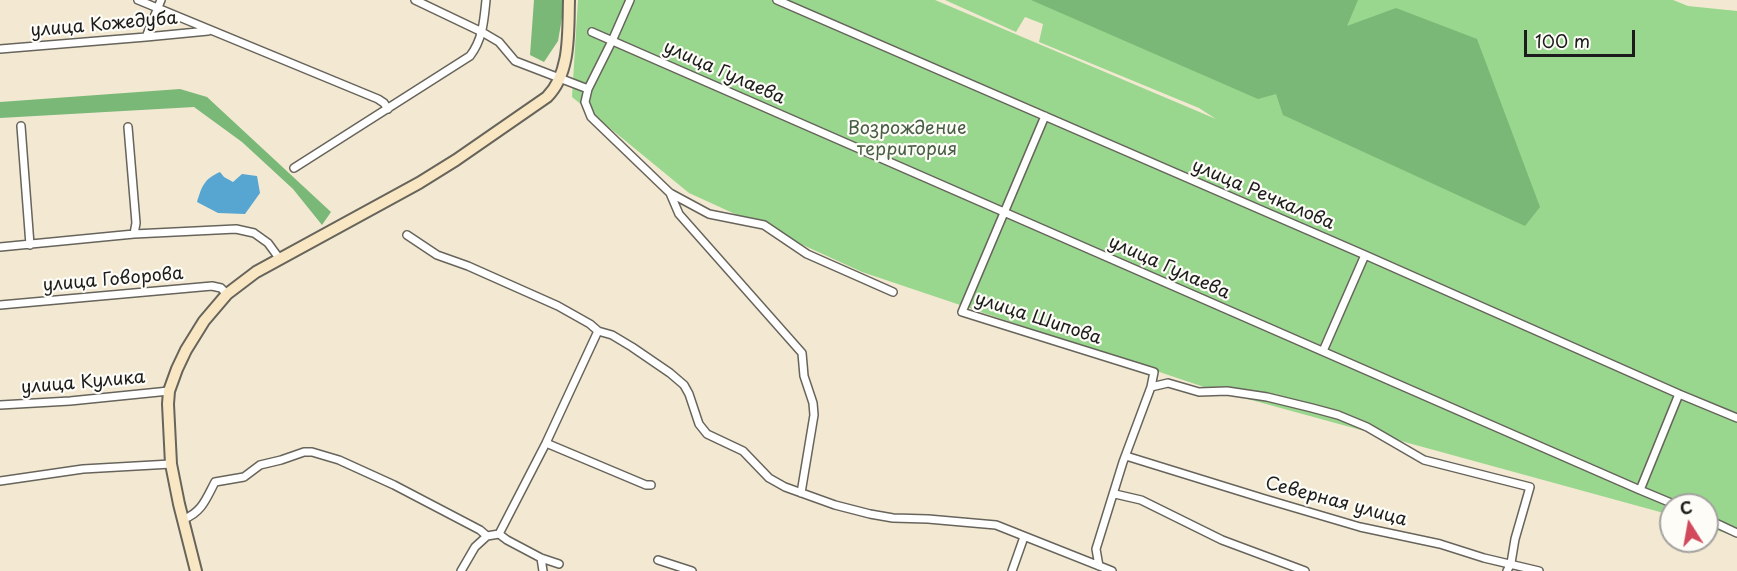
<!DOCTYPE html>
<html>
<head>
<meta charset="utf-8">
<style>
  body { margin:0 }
  #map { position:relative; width:1737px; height:571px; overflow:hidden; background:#f3e9d2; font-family:"Playpen Sans",sans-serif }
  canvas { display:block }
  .north { position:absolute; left:1659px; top:493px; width:60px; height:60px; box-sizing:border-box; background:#fdfcf7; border:2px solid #a3a29f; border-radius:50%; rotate:349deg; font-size:16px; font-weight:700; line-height:24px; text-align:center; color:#1c1c1c }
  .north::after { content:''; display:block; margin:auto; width:21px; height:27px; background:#d1495b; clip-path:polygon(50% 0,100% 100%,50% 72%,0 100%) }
  .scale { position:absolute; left:1524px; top:30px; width:111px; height:27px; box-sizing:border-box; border:3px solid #1c1c1c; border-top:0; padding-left:8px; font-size:18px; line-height:21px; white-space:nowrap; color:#1c1c1c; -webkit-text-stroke:4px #fdfcf7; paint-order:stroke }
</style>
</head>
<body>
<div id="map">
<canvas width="1737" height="571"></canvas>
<div class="north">С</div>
<div class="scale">100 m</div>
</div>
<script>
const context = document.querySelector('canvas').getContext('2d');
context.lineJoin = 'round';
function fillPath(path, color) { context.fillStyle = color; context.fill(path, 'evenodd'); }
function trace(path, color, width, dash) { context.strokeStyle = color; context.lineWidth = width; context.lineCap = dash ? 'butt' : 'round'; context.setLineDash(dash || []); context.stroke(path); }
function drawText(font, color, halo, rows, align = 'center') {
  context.font = font + ' "Playpen Sans",sans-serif'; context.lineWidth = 4.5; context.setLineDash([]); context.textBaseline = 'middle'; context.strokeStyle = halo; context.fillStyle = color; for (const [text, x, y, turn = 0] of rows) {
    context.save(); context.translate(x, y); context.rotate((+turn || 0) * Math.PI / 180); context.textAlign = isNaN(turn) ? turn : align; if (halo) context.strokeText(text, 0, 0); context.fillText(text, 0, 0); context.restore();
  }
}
fillPath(new Path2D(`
  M578,0H935L1216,119L1199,108L1039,42L1043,24L1025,17L1016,32L945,0H1673L1688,6L1737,11V537L1707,527V505H1671V515L1204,387L862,272L689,193L572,97Z`), '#98d78d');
fillPath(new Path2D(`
  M534,0H563L562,18L558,41L544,62L530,55Z
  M1031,0H1358L1347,26L1396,8L1477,39L1540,207L1525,226L1283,115L1276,94L1258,99Z
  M180,89L207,97L331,212L322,225L293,189L242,142L194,107L0,118V102Z`), '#7ab878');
fillPath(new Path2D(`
  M220,172L224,177L233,182L242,174L257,176L260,193L245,214L218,213L197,202C202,186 204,179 220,172Z`), '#57a5d1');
const street = new Path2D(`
  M138,0L378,99L384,103L388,109
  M415,0L482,32L499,42L515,61L588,89L612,41L630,0
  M777,0L1365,255L1679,394L1737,418
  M592,32L1640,490L1679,394
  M146,37L161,0
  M0,49L146,37L208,31
  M588,89L585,102L591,117L670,193L709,214L764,225L807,254L893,292
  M1045,116L962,312L1154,372L1151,387L1123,462L1096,549L1099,566
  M21,126L30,245
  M294,168L470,56C483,39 484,20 486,0
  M670,193L679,214L802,353L804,376L813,403L814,415L801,493
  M134,234L236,229L254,233L268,243L279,258
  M407,235L437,255L468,266L558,306L590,324L598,331L612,335L632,347L670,373L684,385L689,394L699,424L707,434L743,451L769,478L785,487L835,505L870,514L893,518L928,519L996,525L1112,571
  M0,247L134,234L136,223L128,127
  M0,305L212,286L221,288L227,294
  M1323,351L1365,255
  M1151,387L1168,383L1199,392L1227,391L1267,397L1312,408L1338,415L1367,427L1424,460L1530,487L1515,539L1511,563L1507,571
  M0,405L70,401L169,391
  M546,443L646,485H651
  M1126,456L1265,499L1360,527L1440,544L1484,558L1539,571
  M0,481L83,469L171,464
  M1640,490L1676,505
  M1115,494L1141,500L1222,540L1305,571
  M184,519C202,512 206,499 215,482L244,477L260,465L281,460L304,452H312L339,460L394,485L480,530L487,536L499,534L507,540L541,558L559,564
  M1707,519L1737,533
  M499,534L546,443L598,331
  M541,558L543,571
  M658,560L692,571
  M461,571L475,547L487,536
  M1012,571L1024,537`);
const secondary = new Path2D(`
  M196,571L179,504L171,464L168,404L169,391L177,369L186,350L204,321L227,294L256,272L419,183L456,160L547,97C571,73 568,32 569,0`);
trace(street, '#67645c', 10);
trace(secondary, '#67645c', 14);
trace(street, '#fff', 7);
trace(secondary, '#f9e7c3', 10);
drawText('18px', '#1c1c1c', '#fdfcf7', [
  ["улица Кожедуба",104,25,-5],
  ["улица Гулаева",724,73,24],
  ["улица Речкалова",1263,195,23],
  ["улица Гулаева",1169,268,24],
  ["улица Говорова",113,280,-5],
  ["улица Шипова",1038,319,18],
  ["улица Кулика",83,383,-5],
  ["Северная улица",1336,502,15]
]);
drawText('18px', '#475d44', '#fdfcf7', [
  ["Возрождение",907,129],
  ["территория",907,150]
]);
</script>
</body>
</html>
